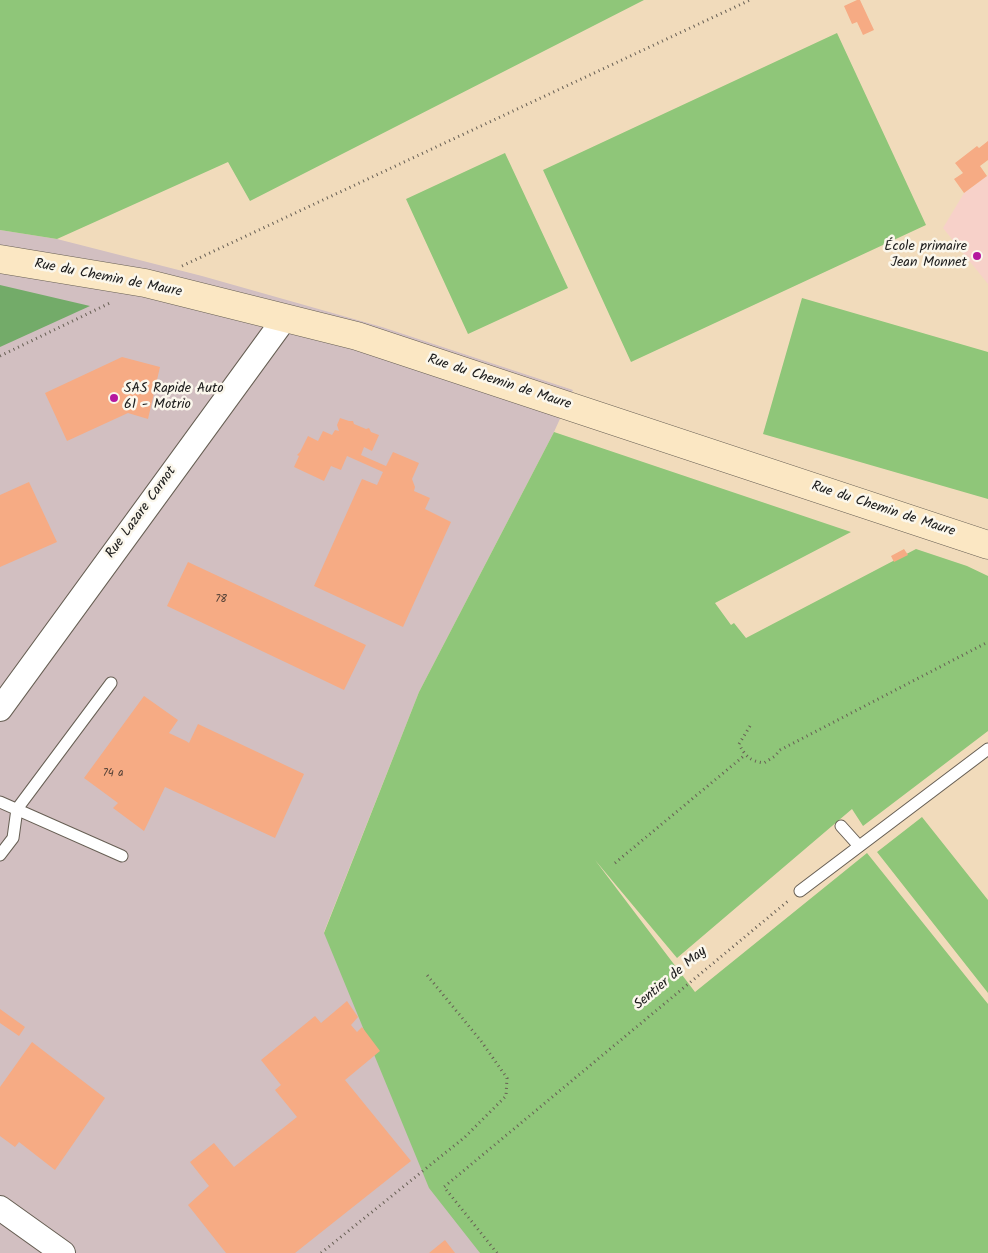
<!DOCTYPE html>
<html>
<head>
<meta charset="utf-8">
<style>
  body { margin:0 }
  canvas { display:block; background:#f1dbbb }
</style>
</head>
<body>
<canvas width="988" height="1253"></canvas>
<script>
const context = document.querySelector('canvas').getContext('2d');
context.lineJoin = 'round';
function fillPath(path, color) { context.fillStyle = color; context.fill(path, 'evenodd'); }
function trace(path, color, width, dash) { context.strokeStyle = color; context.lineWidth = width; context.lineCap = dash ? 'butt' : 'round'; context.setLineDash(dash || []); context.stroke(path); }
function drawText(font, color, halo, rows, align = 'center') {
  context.font = font + ' Kalam,sans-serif'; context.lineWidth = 5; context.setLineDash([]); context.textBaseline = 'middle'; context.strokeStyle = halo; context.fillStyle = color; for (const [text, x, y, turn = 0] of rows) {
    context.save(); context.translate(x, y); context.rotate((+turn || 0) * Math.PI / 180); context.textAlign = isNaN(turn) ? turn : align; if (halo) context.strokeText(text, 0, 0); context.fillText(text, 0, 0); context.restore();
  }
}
fillPath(new Path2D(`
  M988,175V284L943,228L964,193Z`), '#f7d1c9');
fillPath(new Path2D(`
  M0,230L57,239L202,276L382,327L573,390L554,432L419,692L324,932L480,1253H0Z`), '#d2bfc1');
fillPath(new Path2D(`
  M0,0H644L250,201L228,162L57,239L0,230Z
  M837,33L926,225L631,362L543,170Z
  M505,153L568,288L468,334L406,199Z
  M802,298L988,352V499L763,434Z
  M554,432L851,532L715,603L731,625L734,623L746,638L916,549L967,566L988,576V731L863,826L852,809L677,958L595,860L695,992L867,853L988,1004V1253H480L429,1188L324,933L419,692Z
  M922,817L988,900V993L877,852Z`), '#8fc679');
fillPath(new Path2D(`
  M0,285L90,306L0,347Z`), '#73ab69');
fillPath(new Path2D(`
  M857,0H860L874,30L863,35L857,22L852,24L844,6Z
  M988,141V160L980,166L987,176L964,193L954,179L963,173L955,163L977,146L979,148Z
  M122,357L160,367L148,419L128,413L67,441L45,393Z
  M340,418L349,421H353L354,424L366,429L369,428L371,432L379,435L372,451L364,447L361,455L386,466L393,452L419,463L412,479L415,487L414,491L430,498L425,509L451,522L403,627L314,586L362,479L377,485L383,472L347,456L341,470L331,466L324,481L294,467L299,456L297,455L300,452L308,436L318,441L323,431L332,435L335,430L339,431L337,425Z
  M29,482L57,542L0,567V495Z
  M904,549L908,555L894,562L891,556Z
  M188,562L366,645L344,690L167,606Z
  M144,696L178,720L169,733L186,741L189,743L198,724L304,774L275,838L165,787L144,831L113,808L118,803L84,778Z
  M347,1001L358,1017L351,1025L357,1032L362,1027L380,1051L345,1080L411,1161L295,1253H226L188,1205L209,1186L190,1162L214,1143L234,1167L297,1117L275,1090L281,1085L261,1060L315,1016L321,1023Z
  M0,1009L25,1027L19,1036L0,1023Z
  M32,1042L105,1098L55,1170L19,1142L15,1147L0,1136V1087Z
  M445,1240L455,1253H429Z`), '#f6ab84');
const lane = new Path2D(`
  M0,802L122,856
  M841,826L859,846
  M0,855L13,838L17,809L111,683
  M800,891L988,749`);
const street = new Path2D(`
  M0,709L285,318
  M0,1208L63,1253`);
const secondary = new Path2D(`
  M0,259L145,283L357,336L988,545`);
trace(lane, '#675f54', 13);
trace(street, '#675f54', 26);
trace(secondary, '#675f54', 29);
trace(new Path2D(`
  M182,266L750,0
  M0,356L112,302
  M750,726L739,744C745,756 750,761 764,763L775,756L780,750L988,642
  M615,863L745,755
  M321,1253L465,1137L506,1096L507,1078L481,1041L427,975
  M497,1253L444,1187L788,901`), '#675f54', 3, [1, 4]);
trace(lane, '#fff', 11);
trace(street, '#fff', 24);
trace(secondary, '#fbe7c3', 28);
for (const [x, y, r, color] of [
  [977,256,5,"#b5179e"],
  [114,398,5,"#b5179e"]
]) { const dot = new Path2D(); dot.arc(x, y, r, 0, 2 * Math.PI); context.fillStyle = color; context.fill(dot); trace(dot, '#fbf7ec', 2); }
drawText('11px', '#524036', null, [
  ["78",221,600],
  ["74 a",113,774]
]);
drawText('14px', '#1c1c1c', '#fbf7ec', [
  ["École primaire",967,248],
  ["Jean Monnet",967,264],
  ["SAS Rapide Auto",124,390,"left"],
  ["61 - Motrio",124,406,"left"]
], 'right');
drawText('14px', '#1c1c1c', '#fbf7ec', [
  ["Rue du Chemin de Maure",108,279,11],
  ["Rue du Chemin de Maure",499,383,18],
  ["Rue du Chemin de Maure",883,510,18],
  ["Rue Lazare Carnot",142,513,-54],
  ["Sentier de May",671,979,-40]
]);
</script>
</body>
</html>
